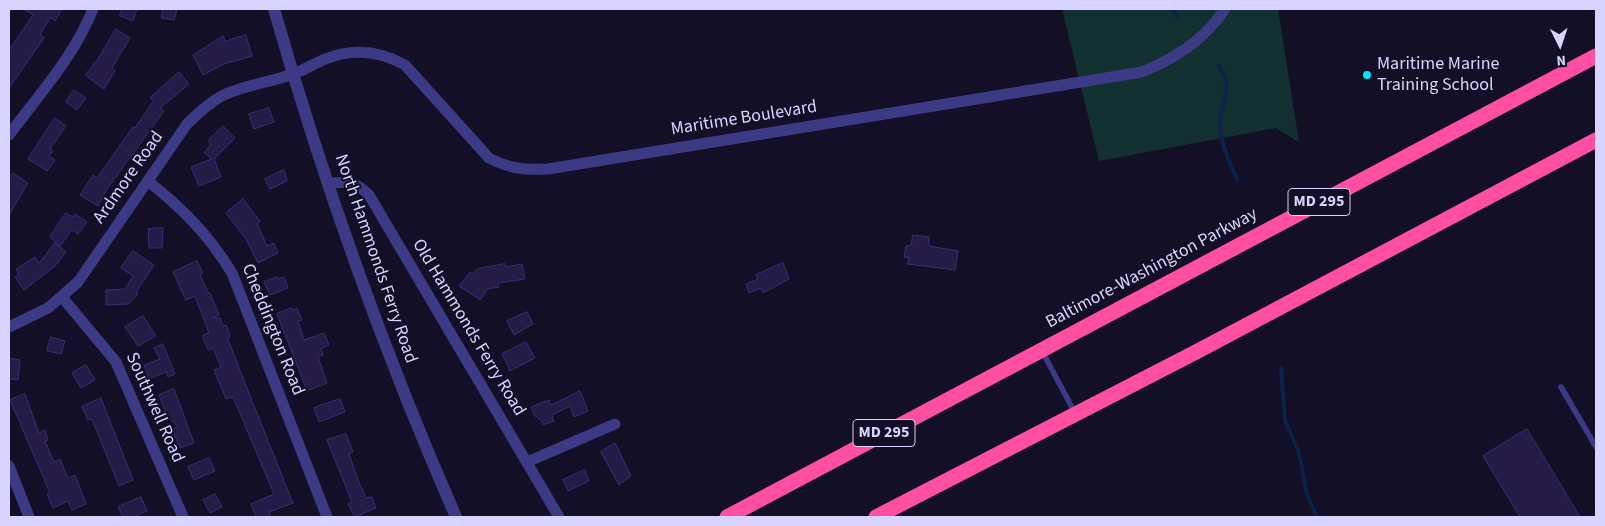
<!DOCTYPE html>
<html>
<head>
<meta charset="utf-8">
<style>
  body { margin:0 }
  #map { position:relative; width:1605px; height:526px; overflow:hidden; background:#130f26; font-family:"Source Sans 3",sans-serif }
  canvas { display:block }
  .frame { position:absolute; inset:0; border:10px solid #d9d4ff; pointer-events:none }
  .north { position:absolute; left:1535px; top:20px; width:50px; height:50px; -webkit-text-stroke:4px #130f26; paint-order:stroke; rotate:176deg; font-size:14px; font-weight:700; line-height:20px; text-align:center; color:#d9d4ff }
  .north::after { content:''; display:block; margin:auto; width:18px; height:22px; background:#d9d4ff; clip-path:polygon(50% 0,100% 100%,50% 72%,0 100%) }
</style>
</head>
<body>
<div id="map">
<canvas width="1605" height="526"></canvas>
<div class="frame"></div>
<div class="north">N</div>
</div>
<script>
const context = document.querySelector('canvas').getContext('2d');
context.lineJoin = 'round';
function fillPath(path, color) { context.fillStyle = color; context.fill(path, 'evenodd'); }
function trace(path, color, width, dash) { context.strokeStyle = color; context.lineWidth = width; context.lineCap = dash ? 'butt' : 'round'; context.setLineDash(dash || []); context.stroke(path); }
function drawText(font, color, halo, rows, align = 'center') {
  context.font = font + ' "Source Sans 3",sans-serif'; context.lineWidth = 4; context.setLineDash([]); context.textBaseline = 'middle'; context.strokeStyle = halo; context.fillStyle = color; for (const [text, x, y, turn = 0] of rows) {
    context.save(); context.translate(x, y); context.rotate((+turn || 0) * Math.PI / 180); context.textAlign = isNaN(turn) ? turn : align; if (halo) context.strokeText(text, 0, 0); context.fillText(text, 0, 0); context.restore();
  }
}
fillPath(new Path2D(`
  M1062,9H1278L1299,142L1276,128L1099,161Z`), '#12302f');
trace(new Path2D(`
  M1172,9L1178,17
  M1219,66C1236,92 1219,100 1220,126C1222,146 1229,162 1237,179
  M1281,368L1285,421L1299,452L1307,495L1317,517`), '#0c2248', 4);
const building = new Path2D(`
  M23,9H62L55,21L51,17L40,34L44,38L9,88V50L33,15Z
  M122,9H137L133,21L120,16Z
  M163,9H177L174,20L162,18Z
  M116,29L130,38L112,68L115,71L104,89L85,75L98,59Z
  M246,35L252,56L224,64L203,75L193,55L223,36L225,41Z
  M179,72L189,84L160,108L164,111L107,189L98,206L80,195L93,175L97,178L133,127L135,128L154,100L150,98Z
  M74,90L86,98L77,110L66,102Z
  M269,108L274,122L254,129L249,114Z
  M55,118L66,126L50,149L53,151L49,156L55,160L47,171L28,159Z
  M223,126L235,138L214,159L221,177L199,186L191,167L212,159L204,153L211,144L208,141Z
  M284,170L287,181L270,189L265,179Z
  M13,173L28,183L9,215V180Z
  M243,199L260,221L257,223L267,246L274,243L278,253L258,263L246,239L226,213Z
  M66,213L73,217L75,214L87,222L78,234L72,230L60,246L50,237Z
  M163,228L162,248H149L148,229Z
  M913,235L929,237V246L958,251L955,270L907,264L909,258L904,257L906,246L911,245Z
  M55,243L66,252L55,266L24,290L15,277L19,274L16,269L35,257L39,263Z
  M133,251L154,265L136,292L138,294L128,304L106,305V290L125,289L133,276L121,268Z
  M197,261L203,273L200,275L209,294L210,293L219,315L212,318H220L223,326L226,325L230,336L228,339L243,378L293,503L269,512L271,517H256L251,504L274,494L233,397L226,399L214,370L221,367L213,348L208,350L203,338V335L209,333L195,296L186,300L173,272Z
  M783,263L789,279L763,293L761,288L749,293L746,284L758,279L756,275Z
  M505,264V267L522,264L525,279L498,283L499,287L488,289L480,300L459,286L470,272L473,274L477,269Z
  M277,277L278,279L284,277L288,288L270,295L264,282Z
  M292,308L293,310L297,308L302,320L298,321L304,340L324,333L329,345L321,349L323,355L318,357L327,383L307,391L277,314Z
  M527,312L533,324L514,335L507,321Z
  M143,316L156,336L138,346L125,327Z
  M51,337L65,341L61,354L47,351Z
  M526,342L535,358L510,371L502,354Z
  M163,344L175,374L168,377L166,372L149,379L144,365L160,359L154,348Z
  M9,358L20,360L18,380L9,379Z
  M86,365L95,380L81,388L72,373Z
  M174,389L194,443L180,448L172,429L178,427L166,414L159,395Z
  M580,391L588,411L574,417L570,406L552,415L554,421L543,425L541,420L535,416L531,407L549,400L551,405Z
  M25,394L39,433L45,430L48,440L45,441L54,462L60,459L68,478L75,475L86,504L72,510L68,501L53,508L47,494L50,493L10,400Z
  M101,398L133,480L119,486L92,419L88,420L82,407Z
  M340,399L345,412L319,422L314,408Z
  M1527,429L1580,517H1520L1483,456Z
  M346,434L353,452L349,454L358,480L366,498L372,497L376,508L355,517L348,504L352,502L327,440Z
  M615,443L631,476L619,485L601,452Z
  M209,458L215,471L194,480L188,467Z
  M585,470L589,481L568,491L563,480Z
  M215,494L222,507L210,513L203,500Z
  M141,497L147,511L133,517H123L118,507Z`);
fillPath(building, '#241b47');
trace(building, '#3b2d73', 1);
trace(new Path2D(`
  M1042,351L1075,413
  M1561,387L1596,447`), '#3d3a85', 5.5);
trace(new Path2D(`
  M9,135C38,96 75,55 93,9
  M148,181C184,210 208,234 232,273L327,517
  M329,183C349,182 354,180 369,195L559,517
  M62,297L116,362L183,517
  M9,327L48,308L78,282L187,124C197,114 208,104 220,97C242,85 269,83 293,74C305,70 316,62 328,58C355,48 380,51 405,65L489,158C510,169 525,170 548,169L1142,72C1176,58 1204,40 1225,9
  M527,462L615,424
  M9,466L29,517`), '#3d3a85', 11);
trace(new Path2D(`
  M274,9C323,181 384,353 456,517`), '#3d3a85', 12);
trace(new Path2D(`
  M727,517L1596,56
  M876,517L1196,352L1596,140`), '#ff4fa3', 15);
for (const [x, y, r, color] of [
  [1367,75,5,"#00e5ff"]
]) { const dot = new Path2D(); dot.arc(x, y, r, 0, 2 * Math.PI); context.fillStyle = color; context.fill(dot); trace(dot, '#130f26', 2); }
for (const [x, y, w] of [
  [1319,202,62],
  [884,433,62]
]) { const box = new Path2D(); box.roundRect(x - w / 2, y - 13.5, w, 27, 4); context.fillStyle = '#130f26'; context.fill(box); trace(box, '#d9d4ff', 1); }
drawText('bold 16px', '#d9d4ff', null, [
  ["MD 295",1319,202],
  ["MD 295",884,433]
]);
drawText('18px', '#d9d4ff', '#130f26', [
  ["Maritime Marine",1377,65],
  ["Training School",1377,86]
], 'left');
drawText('18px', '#d9d4ff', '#130f26', [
  ["Maritime Boulevard",744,119,-9],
  ["Ardmore Road",129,178,-55],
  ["North Hammonds Ferry Road",375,259,71],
  ["Baltimore-Washington Parkway",1152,269,-28],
  ["Old Hammonds Ferry Road",468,328,59],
  ["Cheddington Road",272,330,68],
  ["Southwell Road",154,408,66]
]);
</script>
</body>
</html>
